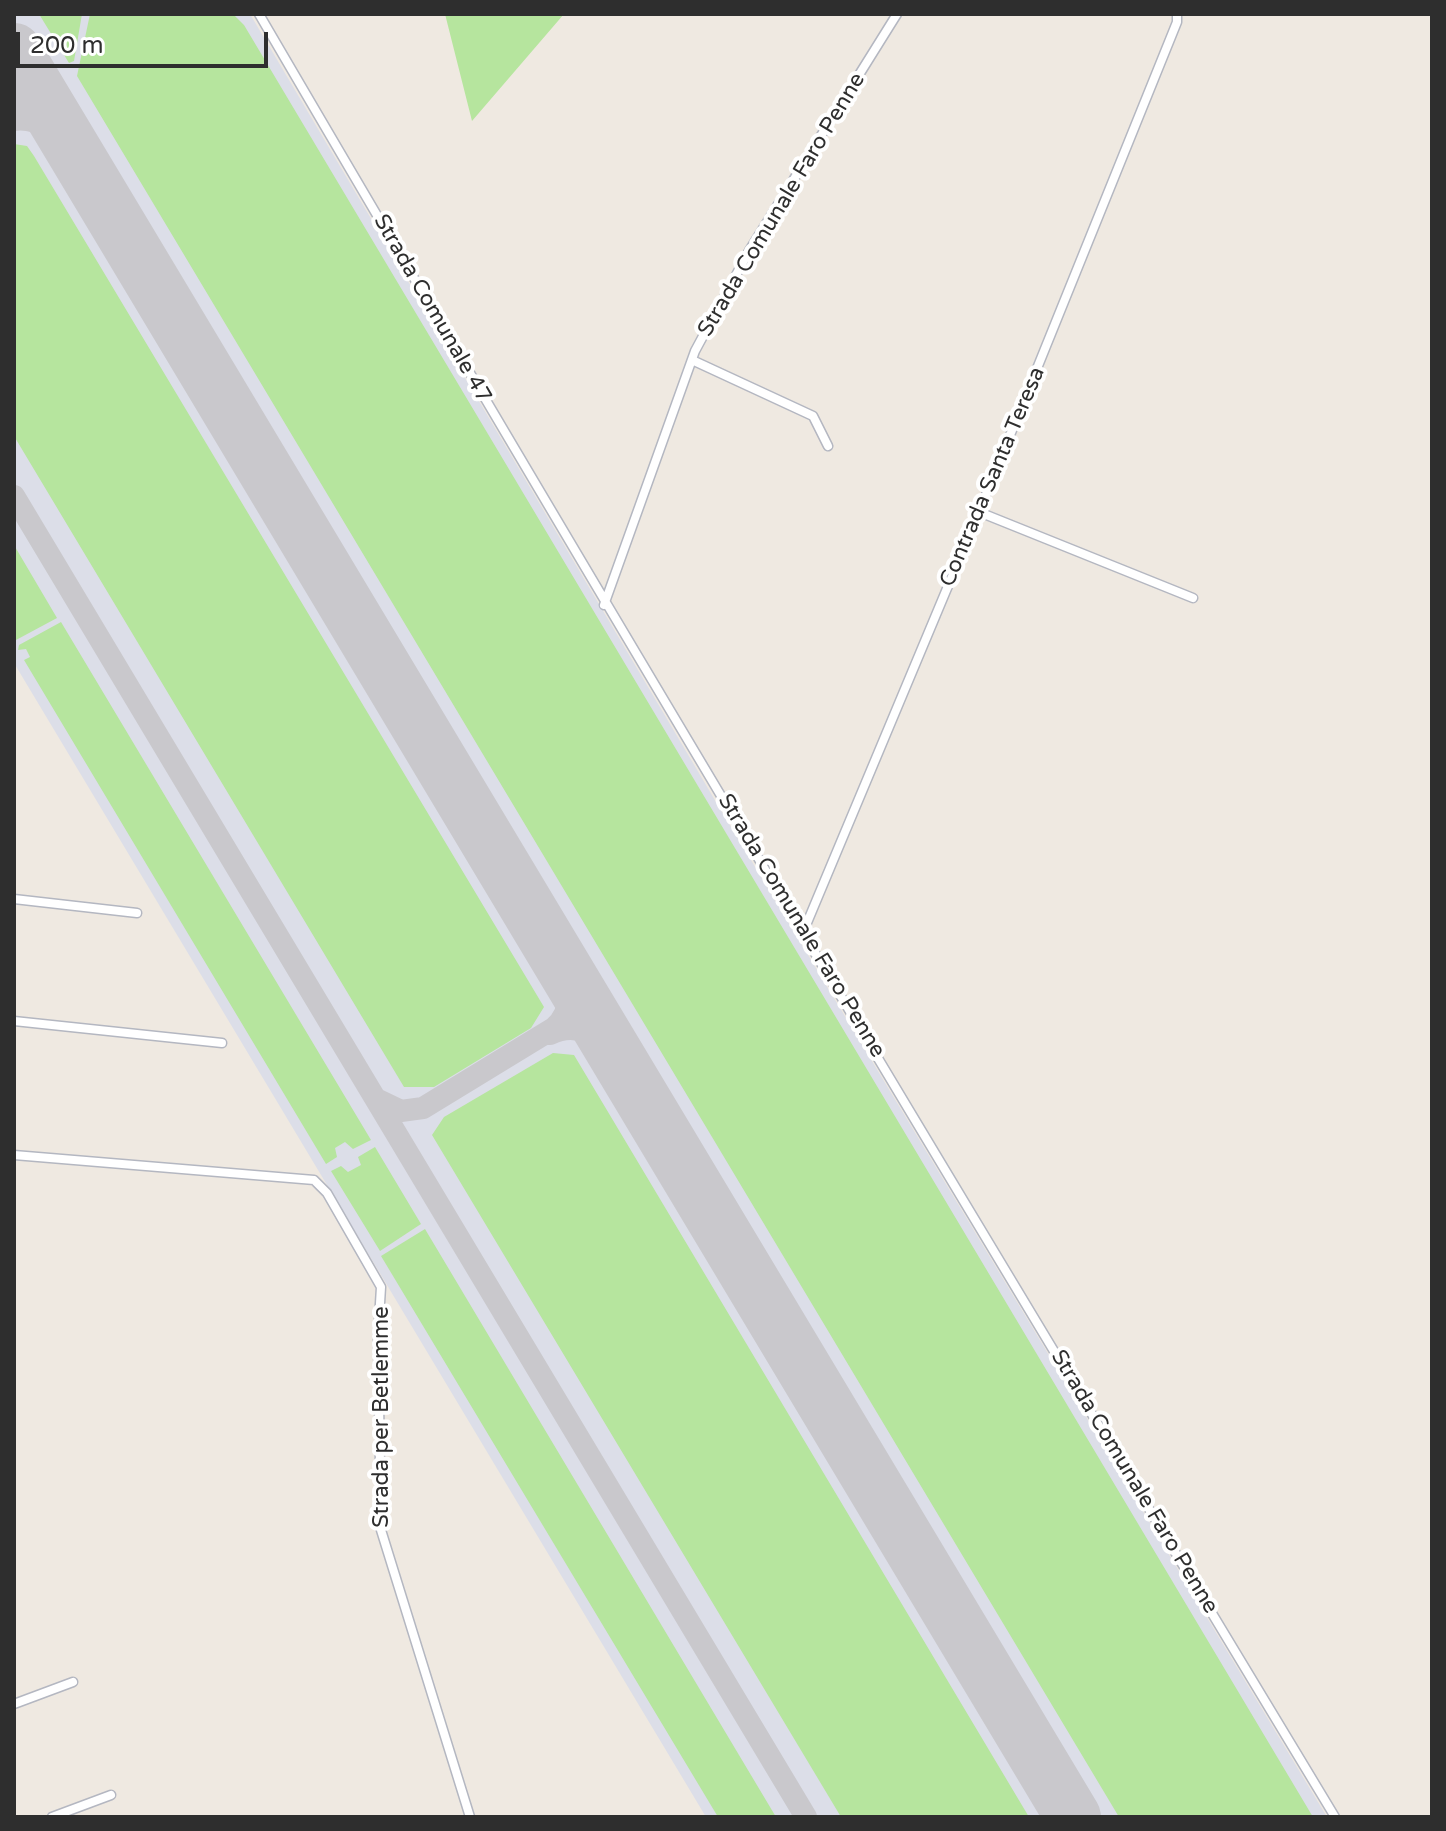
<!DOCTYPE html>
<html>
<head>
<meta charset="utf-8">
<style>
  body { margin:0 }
  #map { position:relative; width:1446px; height:1831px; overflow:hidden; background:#efe9e1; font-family:"Varela Round",sans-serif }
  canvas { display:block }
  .frame { position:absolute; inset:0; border:16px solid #2e2e2e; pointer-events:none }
  .scale { position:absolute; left:16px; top:32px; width:252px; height:36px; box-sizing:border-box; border:4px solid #2e2e2e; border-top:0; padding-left:10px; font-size:24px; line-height:28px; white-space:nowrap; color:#2e2e2e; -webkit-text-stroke:6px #fff; paint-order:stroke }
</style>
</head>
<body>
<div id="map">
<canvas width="1446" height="1831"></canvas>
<div class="frame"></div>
<div class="scale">200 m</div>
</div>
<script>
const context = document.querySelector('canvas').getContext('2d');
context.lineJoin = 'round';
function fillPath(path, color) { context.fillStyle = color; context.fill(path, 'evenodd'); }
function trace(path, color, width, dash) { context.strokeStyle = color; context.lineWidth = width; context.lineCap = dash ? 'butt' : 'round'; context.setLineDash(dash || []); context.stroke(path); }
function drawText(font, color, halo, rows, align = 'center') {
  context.font = font + ' "Varela Round",sans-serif'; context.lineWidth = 8; context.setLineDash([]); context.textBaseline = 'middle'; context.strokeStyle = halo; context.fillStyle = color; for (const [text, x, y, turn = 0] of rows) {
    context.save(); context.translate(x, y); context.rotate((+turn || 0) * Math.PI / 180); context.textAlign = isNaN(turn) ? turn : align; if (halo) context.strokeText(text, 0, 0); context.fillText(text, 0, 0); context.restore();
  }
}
fillPath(new Path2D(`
  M14,14H250L719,807L1327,1817H706L14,663Z`), '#dcdee8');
fillPath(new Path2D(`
  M39,14H82L74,61L69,63Z
  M90,14H233L244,25L1313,1817H1119L77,76Z
  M445,14H564L472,121Z
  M14,144L27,146L34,156L544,1007L531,1028L434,1087H404L14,436Z
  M14,545L57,618L16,640H14Z
  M61,622L371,1140L353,1149L345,1142L335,1148L337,1157L326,1164L24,660L30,657L26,649L18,650L19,645Z
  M553,1053L574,1055L1029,1817H841L432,1135L444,1117Z
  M375,1147L421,1224L380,1251L331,1171L341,1166L348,1172L361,1165L358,1157Z
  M425,1229L776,1817H718L381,1256Z`), '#b6e59e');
trace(new Path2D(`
  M14,55L21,90L14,112
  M14,120C44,116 61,139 79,159
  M14,496L806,1817
  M550,1034C581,1019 599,1039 619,1061
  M376,1099L401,1111L423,1108L554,1028C576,1008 569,985 559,961`), '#c9c8cc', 22);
trace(new Path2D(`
  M14,51L1073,1817`), '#c9c8cc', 56);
const street = new Path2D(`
  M259,14C612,618 973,1218 1335,1817
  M692,360L813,416L828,446
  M979,512L1193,598
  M604,605L695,351L749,251L897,14
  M14,899L137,913
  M804,930L979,512L1177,22V14
  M14,1021L222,1043
  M14,1155L314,1180L327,1193L381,1287L378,1336L381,1530L470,1817
  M14,1704L73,1682
  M52,1817L111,1795`);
trace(street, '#b4b7c1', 11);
trace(street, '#fff', 8);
drawText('22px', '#2e2e2e', '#fff', [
  ["Strada Comunale Faro Penne",782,205,-59],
  ["Strada Comunale 47",432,309,60],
  ["Contrada Santa Teresa",993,477,-67],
  ["Strada Comunale Faro Penne",801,926,59],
  ["Strada per Betlemme",382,1417,-90],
  ["Strada Comunale Faro Penne",1134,1482,59]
]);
</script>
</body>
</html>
